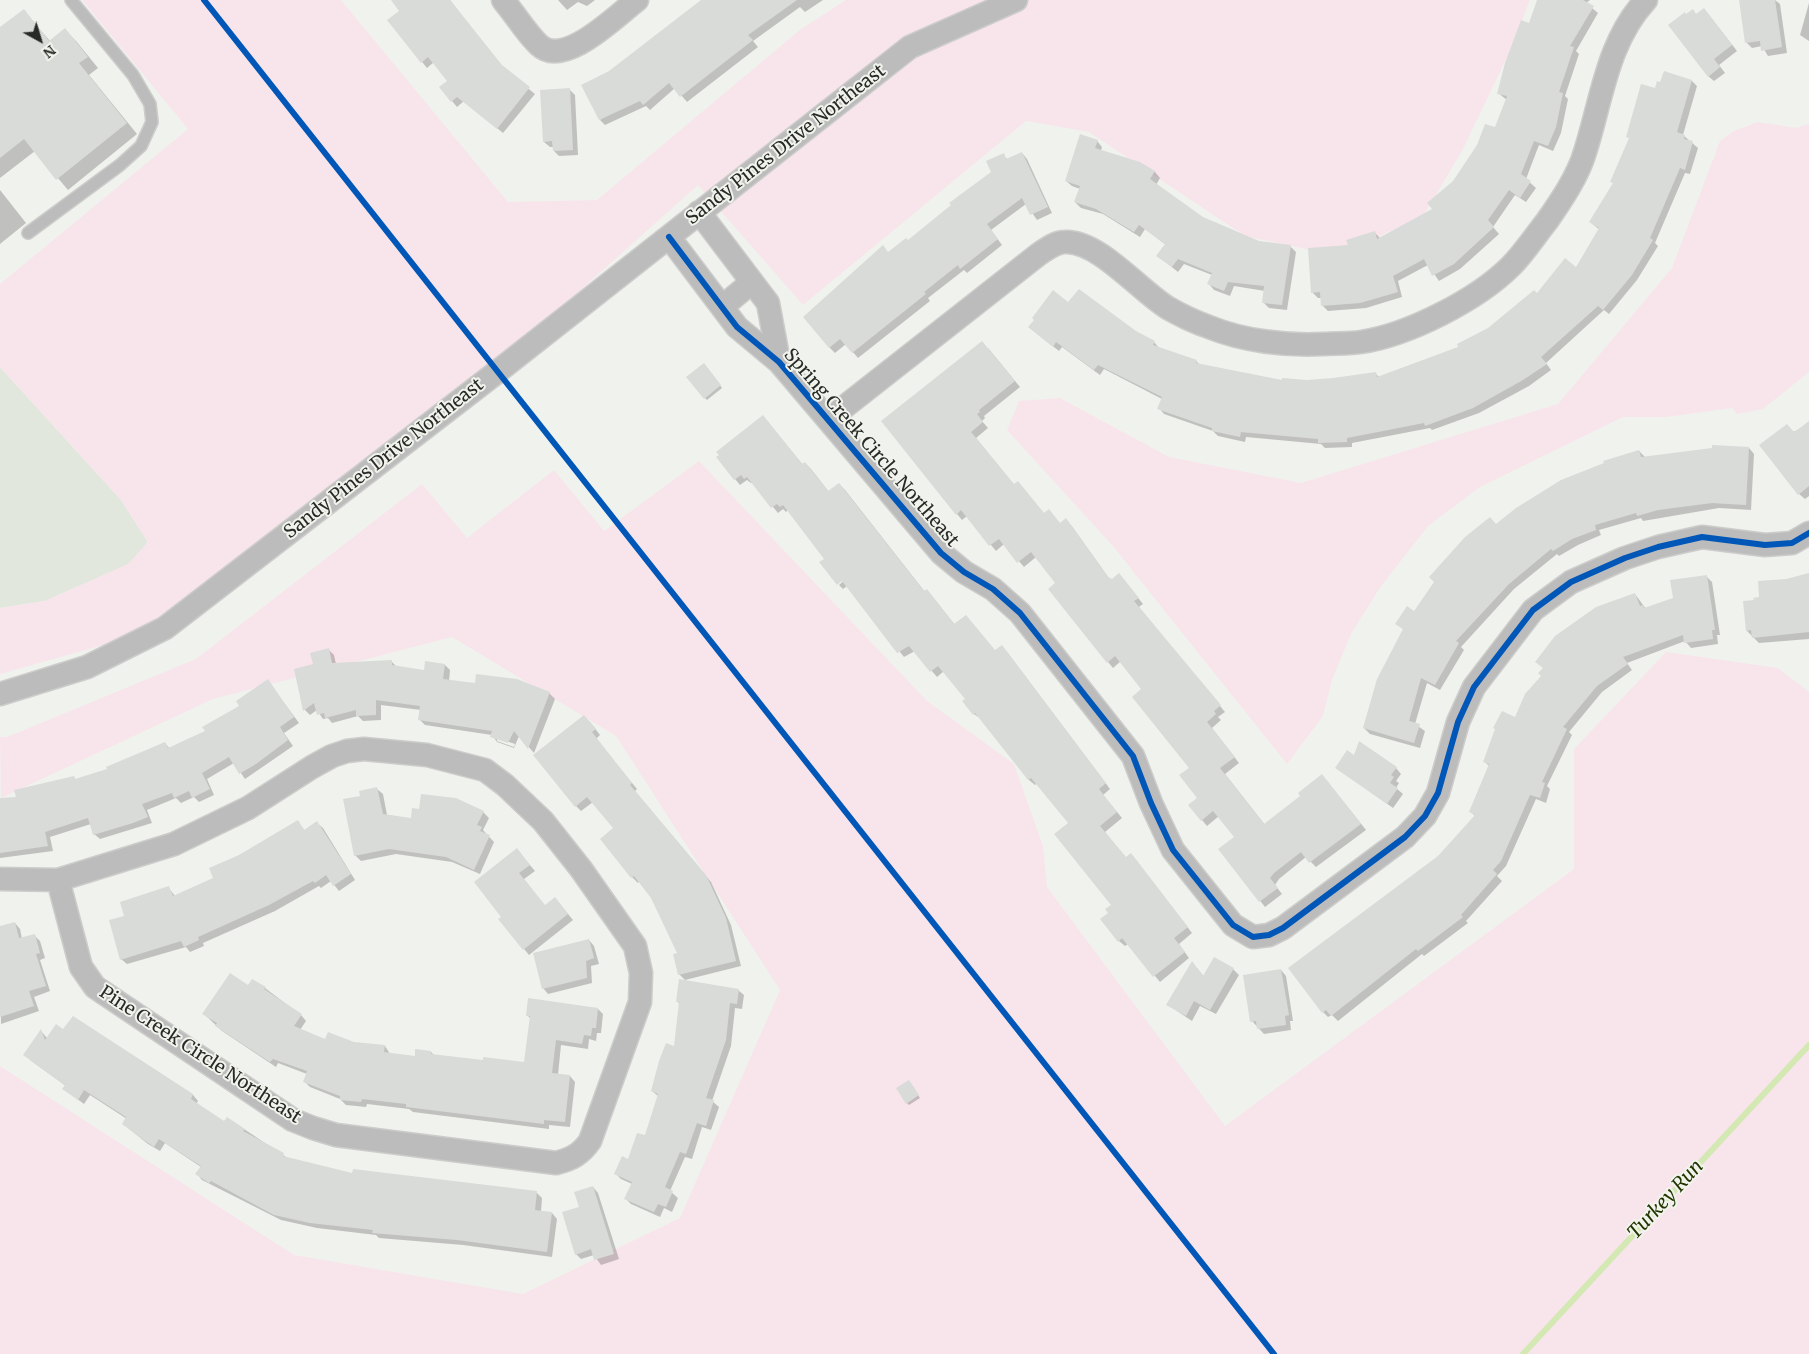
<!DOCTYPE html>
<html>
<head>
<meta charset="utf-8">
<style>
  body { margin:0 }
  #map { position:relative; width:1809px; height:1354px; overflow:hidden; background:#f0f2ee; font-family:Merriweather,serif }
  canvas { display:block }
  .north { position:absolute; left:15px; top:15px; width:50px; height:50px; -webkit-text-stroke:4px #f1f4ec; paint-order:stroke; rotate:141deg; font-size:14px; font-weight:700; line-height:20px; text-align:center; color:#282a27 }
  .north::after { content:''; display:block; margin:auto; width:18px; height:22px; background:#282a27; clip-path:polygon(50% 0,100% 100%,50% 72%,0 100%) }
</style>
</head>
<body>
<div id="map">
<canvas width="1809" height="1354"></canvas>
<div class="north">N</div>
</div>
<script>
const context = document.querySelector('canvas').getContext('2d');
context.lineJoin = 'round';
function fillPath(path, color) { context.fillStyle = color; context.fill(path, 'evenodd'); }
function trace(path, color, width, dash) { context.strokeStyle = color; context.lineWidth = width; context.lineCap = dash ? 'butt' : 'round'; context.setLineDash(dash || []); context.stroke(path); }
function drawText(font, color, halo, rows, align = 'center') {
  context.font = font + ' Merriweather,serif'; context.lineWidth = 4; context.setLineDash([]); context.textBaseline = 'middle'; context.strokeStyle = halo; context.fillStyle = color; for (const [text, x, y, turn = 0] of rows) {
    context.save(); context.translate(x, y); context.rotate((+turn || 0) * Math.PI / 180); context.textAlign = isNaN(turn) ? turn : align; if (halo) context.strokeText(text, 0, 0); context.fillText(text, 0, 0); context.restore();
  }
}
fillPath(new Path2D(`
  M0,367L121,500L148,542L129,564L45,601L0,608Z`), '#e2e7dd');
fillPath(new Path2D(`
  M82,0H341L508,202L597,200L801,29L846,0H1530L1507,57L1463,149L1424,215L1338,256L1245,236L1089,132L1026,121L803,305L698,185L577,293L463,386L284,521L164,628L0,674V608L45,601L128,564L148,542L121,500L0,367V284L188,129Z
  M1758,122L1796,128L1809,124V372L1763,409L1737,414L1732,408L1667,417H1623L1480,487L1428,526L1379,589L1351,634L1332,680L1323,716L1287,764L1112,545L1007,430L1019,401L1060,398L1169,457L1301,483L1558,404L1672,268L1720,141L1734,131Z
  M699,461L927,701L1014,764L1043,846L1047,887L1225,1126L1574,869V749L1666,652L1778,668L1809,692V1354H0V1066L294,1255L523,1294L680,1218L780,990L616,736L452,637L213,699L1,798L0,737H7L196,659L422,484L467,538L554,470L604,531Z`), '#f8e5eb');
fillPath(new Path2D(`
  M392,0H450L504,69L535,94L503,133L464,101L457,107L452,101L449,81L434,62L427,68L389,21L401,11Z
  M558,0H595L587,6L578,2L567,10Z
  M702,0H823L805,12L800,7L753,41L758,47L687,102L675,88L650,110L646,106L605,125L600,120Z
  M1538,0H1590L1586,3L1598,13L1576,51L1579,54L1565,96L1568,99L1561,133L1553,151L1539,145L1526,179L1536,188L1526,202L1515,195L1493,227L1499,234L1460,269L1439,281L1428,265L1398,281L1402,297L1366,308L1328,311L1322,305V298H1318L1312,292L1350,247L1375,233L1380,238L1434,210L1496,129L1507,100L1498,93L1530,25Z
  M1740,0H1775L1780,4L1787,53L1768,56L1762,46L1752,48L1746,42Z
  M1809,3V41L1800,35Z
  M24,11L50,41L65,30L76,41L98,68L89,75L137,134L68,190L35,151L0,178V29Z
  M1709,15L1737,51L1719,65L1725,73L1714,81L1708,76L1687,16Z
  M1665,73L1692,81L1697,86L1683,135L1698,148L1690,174L1685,173L1655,243L1658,246L1637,280L1609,314L1604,310L1546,363L1551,370L1529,386L1479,413L1432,430L1430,428L1352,443V447L1325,448L1321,444L1246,437L1245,442L1218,436L1213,431L1164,414L1159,408L1162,399L1104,369L1100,375L1062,347L1059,351L1036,333L1069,304L1135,332L1154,342L1159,348L1196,361L1200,365L1283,381L1307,382L1375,373L1379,377L1460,348L1576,269L1600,230L1590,222L1614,184L1630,139L1628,137L1661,84Z
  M569,89L575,95L578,155L559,156L554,151V147H550L544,142Z
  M1097,141L1102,147L1101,151L1139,163L1155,172L1160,178L1156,185L1203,218L1259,242L1290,246L1296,252L1287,310L1269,308L1263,302L1265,291L1234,286L1230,296L1214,290L1209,284L1212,275L1184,264L1178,272L1158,256L1166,245L1145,229L1140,237L1103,214L1081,208L1075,202L1080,189L1072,186L1066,181Z
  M1022,153L1027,159L1052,213L1037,220L1026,204L991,230L1002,245L967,273L964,270L928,298L930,301L858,358L846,344L835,353L829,347L889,253L908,241L992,172L1003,155L1008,160Z
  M0,190L26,223L0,244Z
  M988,348L1020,387L984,416L985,418L982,421L988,428L976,438L1015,486L1045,514L1060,524L1071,525L1111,581L1124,580L1143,604L1139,607L1225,712L1218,717L1221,720L1212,728L1239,763L1225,774L1265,825L1327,781L1366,830L1316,867L1306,857L1279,879L1275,885L1282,894L1265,907L1220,850L1236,837L1219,816L1207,826L1202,820L1191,768L1143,689L1121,661L1113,668L1108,662L1057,584L1036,557L1024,567L1004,544L996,551L967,516L962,520L957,514L882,421Z
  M706,367L722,388L707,400L705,398Z
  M763,416L803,465L805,463L811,469L829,492L839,484L845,490L925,592L932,596L955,625L966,616L995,651L1007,652L1110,789L1103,795L1122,818L1105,832L1126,858L1136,860L1192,933L1179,944L1189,958L1160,982L1128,944L1125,946L1119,941L1110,913L1112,905L1070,823L1037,783L1035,785L1029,780L981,719L974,714L964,701L966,699L944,671L937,677L915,651L904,657L847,586L843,589L839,585L847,578L788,510L786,512L783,509L778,513L753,482L751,483L747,480L740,485L735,479Z
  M1809,423V496L1805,499L1799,494L1794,432Z
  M1749,448L1754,454L1751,510L1719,508L1643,521L1641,518L1599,530L1601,535L1578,545L1559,556L1557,554L1514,589L1461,647L1464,650L1440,690L1427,683L1415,724L1425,731L1420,748L1370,734L1364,728L1404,630L1396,623L1415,612L1496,525L1639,451L1645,457Z
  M1809,576V639L1759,643L1747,631L1755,602Z
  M1707,577L1712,582L1720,635H1717L1718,644L1691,648L1685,641L1627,663L1632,670L1602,692L1569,732L1572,735L1547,786L1550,789L1546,803L1536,799L1506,866L1497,876L1502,881L1466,921L1468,923L1424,956L1422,954L1338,1021L1332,1015L1328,1017L1323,1012L1439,857L1475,816L1470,811L1489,766L1485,762L1515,719L1635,594L1646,609L1674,599Z
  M328,649L334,655L336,664L391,661L397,667L425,671L445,665L450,670L449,681L549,693L555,699L534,753L519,736L514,748L497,742L492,735L425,725L420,720L421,710L381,705V720L363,721L358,716L332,723L328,718L323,719L317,710L310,715L305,710L295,670L314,665ZM497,738L515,744L514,747L497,741Z
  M268,681L299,723L284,733L293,746L245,779L234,763L207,779L214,795L199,802L194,797L181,803L176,798L147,810L152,823L100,839L94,834L91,824L50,837L53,851L0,858V800L17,798L74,777L76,780L109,770L165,743L170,749L206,732L240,706Z
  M590,722L600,735L596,739L637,789L635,791L711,882L731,925L741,966L685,980L679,974V954L652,897L639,881L638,883L632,877L602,839L615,829L593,802L581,811L576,806Z
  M1355,757L1396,768L1401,774L1396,781L1399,783L1396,788L1403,794L1393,808L1337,768Z
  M377,789L383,794L387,815L412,819L483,812L489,818L483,830L494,842L480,874L452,862L396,854L361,861L355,855L361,797Z
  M297,821L305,831L317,823L323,828L355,880L339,891L331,881L321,888L319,886L275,911L203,943L204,946L190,952L186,947L127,964L121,959L125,917L168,887L175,896L214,879L240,856Z
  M517,850L535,871L524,879L545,906L555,898L573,920L529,955L500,920L502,917Z
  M15,923L20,929L22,939L35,936L40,941L45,958L40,960L50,991L34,997L39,1011L1,1024L0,927Z
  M589,940L594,946L599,964L591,966L592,983L548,994L543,988Z
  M1197,968L1204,977L1233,969L1239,975L1216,1014L1200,1006L1192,1021L1168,1005Z
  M1281,970L1286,976L1293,1021H1290L1291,1030L1264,1034L1252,1021Z
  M249,987L265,988L301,1015L306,1021L300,1030L326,1040L385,1046L390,1054L416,1057L431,1052L435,1056L484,1062L525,1063L531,1019L527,1015L598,1009L603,1014L601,1033H597L596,1041L589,1039L588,1049L561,1045L558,1075L570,1076L575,1082L570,1127L549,1125V1129L413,1112L409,1109L367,1104L366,1107L346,1105L340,1099L310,1087L305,1082L307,1074L278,1063L276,1067L222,1031L204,1014Z
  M738,990L744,995L742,1009L735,1008L731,1046L712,1101L719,1107L711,1130L702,1127L692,1159L685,1157L670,1191L678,1198L672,1212L664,1208L660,1217L631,1204L626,1199L632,1184L621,1179L616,1174L646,1137L658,1096L652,1091L675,1047L680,1005L678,1002Z
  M73,1017L193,1095L198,1101L196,1104L225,1122L244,1129L289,1159L353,1175L354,1170L537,1193L542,1198L541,1212L552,1213L557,1219L552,1257L463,1245L379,1238L376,1235L317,1228L281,1220L202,1180L197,1174L201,1167L165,1143L160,1151L148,1144L123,1124L127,1119L90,1095L84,1104L64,1089L66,1086L30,1060L41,1031L47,1038L64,1031Z
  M911,1084L920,1098L909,1105L907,1103Z
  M593,1187L598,1193L619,1259L601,1265L594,1255L581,1259L576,1254L580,1207Z`), '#0003');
trace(new Path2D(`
  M1523,1354L1809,1045`), '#d3e8b2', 6);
fillPath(new Path2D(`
  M391,0H450L502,65L530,87L497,129L457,97L451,102L439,87L447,81L428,57L421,63L387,20L399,11Z
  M701,0H797L748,35L753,40L680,97L669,83L643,105L640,101L599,120L581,85L609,71Z
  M1537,0H1583L1594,6L1570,46L1574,47L1559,92L1563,93L1556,127L1548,146L1534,141L1521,174L1531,181L1520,198L1509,190L1488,220L1494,227L1454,264L1432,276L1424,259L1393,276L1398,292L1360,303L1321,306L1320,292L1311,293L1308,248L1348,245L1346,240L1375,231L1377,239L1432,209L1427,203L1453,181L1477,145L1485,124L1495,127L1507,96L1497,94L1505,63L1521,20L1529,23Z
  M1739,0H1775L1782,47L1761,51L1760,41L1745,43Z
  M1704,8L1732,45L1714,59L1720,67L1708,77L1668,25L1685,12L1686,14L1693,9L1696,14Z
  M24,9L49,41L65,28L88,57L79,63L127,123L56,180L24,139L0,158V27Z
  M1664,71L1692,80L1677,132L1685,135L1684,139L1693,141L1685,170L1680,168L1650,238L1653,240L1632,275L1603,310L1598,306L1541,357L1547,364L1523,380L1473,408L1425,426L1424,423L1347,438V442L1318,443V439L1241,432L1240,437L1212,431V428L1157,409L1162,397L1098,365L1094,370L1056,342L1053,347L1028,327L1034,320L1032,318L1053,290L1068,302L1079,289L1136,331L1155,341L1153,345L1197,360L1196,363L1282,380V378L1307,380L1333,378L1376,372L1377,377L1458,347L1457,344L1488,328L1534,290L1537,293L1565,258L1576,267L1599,228L1589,222L1613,183L1610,182L1629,138L1626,137L1641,84L1655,88L1657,81L1660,82Z
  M570,88L573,150L553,151L552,141L543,142L540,90Z
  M1080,134L1098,140L1095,148L1140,162L1155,171L1150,179L1203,217L1259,241L1291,245L1282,305L1262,303L1264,286L1228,282L1224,291L1207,284L1212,273L1178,259L1172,267L1156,256L1165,244L1139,225L1134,232L1096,209L1074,202L1080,186L1065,181Z
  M1022,152L1048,207L1030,215L1022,198L987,224L998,239L960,269L958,265L924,292L926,294L852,353L840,339L829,348L803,317L883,245L888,252L906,238L908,240L951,205L949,203L991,172L986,161L1004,153L1006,159Z
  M982,341L1015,381L979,410L980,412L977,414L983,422L971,432L1014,484L1018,481L1044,513L1049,509L1060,523L1066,518L1108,577L1112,579L1119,573L1139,598L1134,601L1221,705L1214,711L1216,714L1207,722L1235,757L1220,768L1264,824L1300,796L1298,793L1322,774L1361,824L1309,863L1301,852L1274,873L1270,878L1278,888L1259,902L1218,849L1234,837L1213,811L1201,821L1188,805L1197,798L1179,775L1189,768L1132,697L1141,689L1115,656L1107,663L1048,589L1055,583L1031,552L1017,563L999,539L989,546L961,510L956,515L881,421Z
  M704,363L721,385L704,399L686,377Z
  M763,415L802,464L805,462L828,491L839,483L924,591L927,589L954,624L966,615L995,650L1002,645L1106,783L1099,789L1117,812L1100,826L1126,857L1131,853L1188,927L1174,938L1185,952L1153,977L1122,938L1118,942L1100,919L1108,913L1105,909L1111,905L1054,834L1068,823L1031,778L1028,780L975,713L973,715L962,701L965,699L938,666L930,672L909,646L897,653L842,581L837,585L819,562L824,559L783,505L780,507L777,504L771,508L747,477L744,479L741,475L734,480L716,457L719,455L716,452Z
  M1809,421V486L1798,495L1759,445L1787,424L1793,431H1796Z
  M1712,445L1749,447L1746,505L1712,503L1658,510L1637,516L1636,513L1595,525L1596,530L1572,539L1553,551L1551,549L1509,584L1456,641L1459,643L1435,685L1421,678L1409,721L1420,724L1414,743L1363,728L1377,679L1403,629L1395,624L1407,606L1414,611L1434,582L1429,577L1465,537L1490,517L1496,524L1516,508L1561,480L1604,463L1603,461L1639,450L1641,457L1712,448Z
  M1809,573V632L1752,638L1751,630L1746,631L1743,601L1754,600L1753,598L1759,597L1758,581L1786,579Z
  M1707,575L1715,630H1712L1713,639L1684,643L1683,635L1623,657L1628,664L1597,686L1563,727L1567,729L1542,782L1545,783L1540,798L1530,795L1501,861L1493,870L1497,874L1461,915L1463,917L1418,951L1416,949L1331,1016L1326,1010L1322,1013L1288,968L1438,856L1475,815L1469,812L1489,764L1483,762L1495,729L1493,728L1502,711L1515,717L1525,694L1541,676L1538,673L1543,668L1535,662L1555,636L1596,607L1635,593L1640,606L1643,605L1644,608L1673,598L1670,580Z
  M329,648L332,663L392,660V665L424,670L425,661L445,664L443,679L475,683L476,674L517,679L550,692L528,749L514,731L508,743L490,737L492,731L418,720L420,706L376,700V715L356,716V710L325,718L324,713L317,715L314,703L303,711L294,669L313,664L310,653Z
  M268,679L294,717L280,727L288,740L256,764L239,774L229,757L202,773L210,789L192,798L189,791L174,798L172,793L142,804L148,817L133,823L93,835L88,818L45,832L48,846L0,853V798L16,797L14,790L74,776L75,779L107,769L106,767L165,742L168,748L205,731L202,727L239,706L236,701Z
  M584,715L596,729L592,732L632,783L630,785L706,875L726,918L736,961L678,975L673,954L677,953L651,898L634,876L631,878L600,839L613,828L587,797L575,807L533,755Z
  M1359,741L1397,767L1391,775L1394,777L1390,783L1398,788L1387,804L1335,768L1347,750L1354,755Z
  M377,787L383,814L411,818L412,808L419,809L421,794L456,798L484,811L477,825L482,827L480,831L490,835L474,870L446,857L389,849L354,856L343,799L360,796L359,791Z
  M298,820L304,830L317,821L351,874L333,886L326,875L315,883L313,881L269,905L198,937L199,940L184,947L181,941L120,960L109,920L124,916L120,902L169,886L173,896L213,878L209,868L239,855Z
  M517,848L530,865L519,873L545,905L555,897L568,914L523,950L498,919L501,917L474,882Z
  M15,922L19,938L35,934L40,953L36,954L46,986L29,991L34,1006L0,1017V926Z
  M589,939L594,958L586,961L587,978L542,989L533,953Z
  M1214,957L1234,968L1210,1010L1194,1001L1186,1016L1166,1005L1192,961L1203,976Z
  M1281,969L1289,1015L1285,1016L1286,1025L1257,1029L1256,1021L1250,1022L1243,975Z
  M230,973L248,985L252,979L266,987L264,989L302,1014L294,1026L325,1039L328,1032L354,1042L385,1045L384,1052L415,1056V1049L431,1051V1054L483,1060V1057L524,1062L530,1016H526L528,998L598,1008L596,1028H592L591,1036L584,1035L582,1044L556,1040L552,1073L570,1075L565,1122L544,1120V1124L406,1107V1104L362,1099L361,1102L340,1100V1096L303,1082L307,1071L273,1059L270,1062L215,1026L217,1023L202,1014Z
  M679,979L739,989L737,1004L730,1003L726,1040L706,1098L714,1100L706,1126L697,1123L686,1154L680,1152L665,1187L673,1191L666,1207L658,1204L654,1212L624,1199L632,1182L614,1174L622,1156L628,1159L637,1133L645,1135L658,1094L651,1091L659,1061L666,1043L674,1046L679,1002H676Z
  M73,1016L193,1094L191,1099L224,1121L227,1117L245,1129L243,1131L284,1153L283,1156L352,1173L353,1169L537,1191L535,1210L552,1212L547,1252L457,1240L372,1233L373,1230L310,1223L274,1215L211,1181L209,1183L195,1174L201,1166L159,1139L154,1147L141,1138L122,1124L126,1117L84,1090L78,1100L62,1089L65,1085L23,1055L41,1029L45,1040L56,1024L63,1029Z
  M909,1080L919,1095L906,1104L896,1088Z
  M593,1186L614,1254L594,1260L591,1249L575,1255L562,1212L579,1207L574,1192Z`), '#d9dbd8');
const service = new Path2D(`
  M28,233L120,165L141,146L152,122L150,104L133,75L71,0`);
const minor = new Path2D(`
  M503,0C515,14 526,33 539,45C564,69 617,15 637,0
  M699,212L768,303L779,362
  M669,237L737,327L779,362L941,553L964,572L993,589L1020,613L1133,756L1151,803L1173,850L1233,925L1253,937L1269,935L1283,928L1405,837L1425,816L1438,793L1458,722L1474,687L1533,610L1571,582L1625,558L1658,547L1702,537L1765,545L1792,543L1809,533
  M722,307L752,282
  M829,419L1039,254C1047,249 1055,242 1065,242C1098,240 1140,291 1168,308C1180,315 1195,322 1209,327C1243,341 1287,346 1323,344C1336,343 1349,344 1361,342C1408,335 1477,300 1511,266C1524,253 1535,236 1547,221C1561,201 1578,176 1585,152C1602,99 1607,42 1646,0
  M0,694L87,667L165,628L497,372L910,47L1016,0
  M0,879L58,880L174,844L248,808L312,767L332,756L347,751L364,749L427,755L485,770L505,785L543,821L581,869L635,946L641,973L640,1002L590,1141C581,1154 572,1159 556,1163L336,1135L313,1128L293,1120L95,987L81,967L58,880`);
trace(service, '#cccdcb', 14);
trace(minor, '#cccdcb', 25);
trace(service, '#bdbcbc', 11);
trace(minor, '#bdbcbc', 22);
trace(new Path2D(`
  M204,0L1274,1354
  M669,237L737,327L779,362L941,553L964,572L993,589L1020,613L1133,756L1151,803L1173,850L1233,925L1253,937L1269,935L1283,928L1405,837L1425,816L1438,793L1458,722L1474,687L1533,610L1571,582L1625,558L1658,547L1702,537L1765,545L1792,543L1809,533`), '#0057b8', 6);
drawText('18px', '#282a27', '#f1f4ec', [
  ["Sandy Pines Drive Northeast",786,145,-38],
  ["Spring Creek Circle Northeast",871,448,49],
  ["Sandy Pines Drive Northeast",384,459,-38],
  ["Pine Creek Circle Northeast",200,1055,33]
]);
drawText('italic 19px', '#243400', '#f1f4ec', [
  ["Turkey Run",1666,1200,-47]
]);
</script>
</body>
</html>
